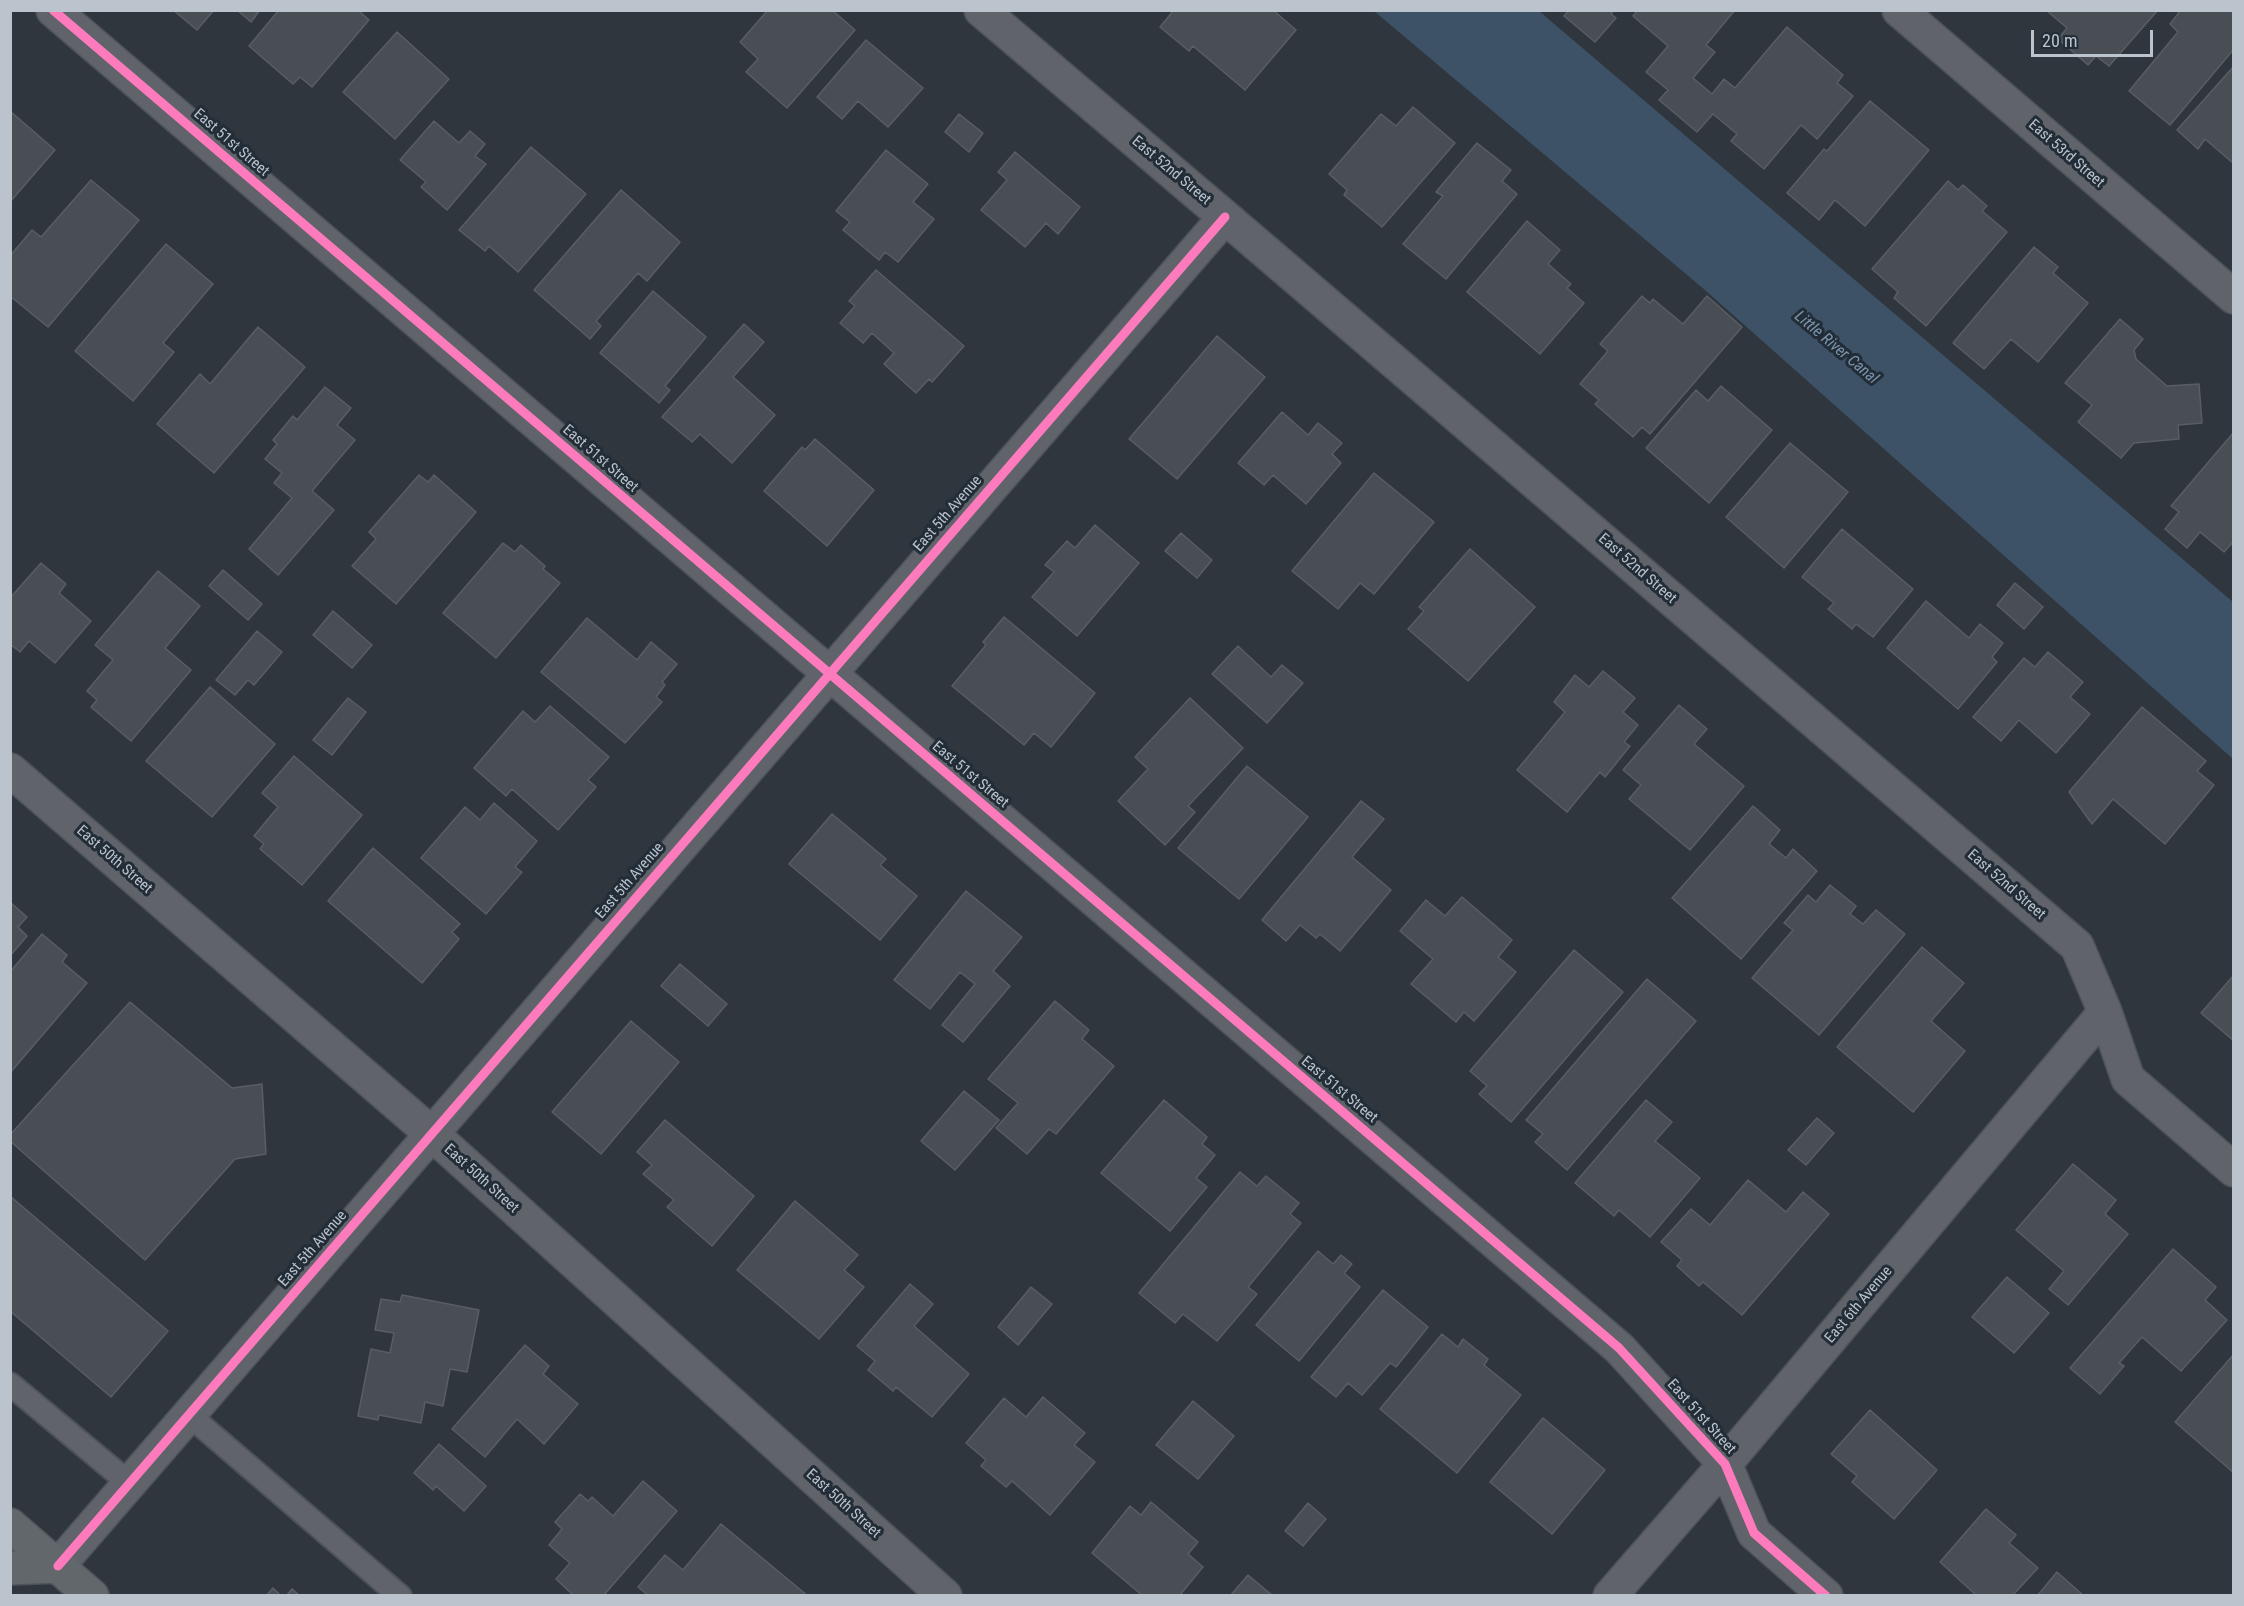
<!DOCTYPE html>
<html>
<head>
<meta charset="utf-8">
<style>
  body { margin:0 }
  #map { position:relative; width:2244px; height:1606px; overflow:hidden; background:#2f363d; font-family:"Roboto Condensed",sans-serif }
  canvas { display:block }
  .frame { position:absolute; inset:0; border:12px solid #bbc3cc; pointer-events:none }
  .scale { position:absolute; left:2031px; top:30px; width:122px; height:27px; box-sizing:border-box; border:3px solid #bbc3cc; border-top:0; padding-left:8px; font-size:18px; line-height:21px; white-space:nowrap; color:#bbc3cc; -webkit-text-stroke:4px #222d38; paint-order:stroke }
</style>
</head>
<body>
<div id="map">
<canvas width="2244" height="1606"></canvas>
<div class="frame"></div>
<div class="scale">20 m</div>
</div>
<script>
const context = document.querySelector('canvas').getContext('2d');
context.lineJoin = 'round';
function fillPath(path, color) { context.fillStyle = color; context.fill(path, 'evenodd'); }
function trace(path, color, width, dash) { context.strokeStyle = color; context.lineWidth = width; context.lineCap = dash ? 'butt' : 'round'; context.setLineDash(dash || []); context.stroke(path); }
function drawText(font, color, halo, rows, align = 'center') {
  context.font = font + ' "Roboto Condensed",sans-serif'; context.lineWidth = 6; context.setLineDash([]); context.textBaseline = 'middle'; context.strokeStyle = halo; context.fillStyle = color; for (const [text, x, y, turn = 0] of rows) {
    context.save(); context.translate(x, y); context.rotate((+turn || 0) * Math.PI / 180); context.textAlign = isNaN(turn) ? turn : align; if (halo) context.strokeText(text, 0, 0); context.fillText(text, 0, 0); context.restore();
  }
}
fillPath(new Path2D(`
  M1374,11H1539L2233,602V759L1705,290Z`), '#3e5267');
const building = new Path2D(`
  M173,10H214L197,30Z
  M237,10H260L251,22Z
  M279,10H358L369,20L312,87L300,77L293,84L249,46Z
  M768,10H832L855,30L787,108L746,72L758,59L740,42Z
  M1174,10H1273L1296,30L1245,90L1193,46L1189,51L1160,27Z
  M1569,10H1614L1611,14L1616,18L1595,42L1564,16Z
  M1638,10H1735L1706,45L1715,52L1693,78L1712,94L1724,79L1735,88L1787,27L1843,75L1837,83L1853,96L1817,139L1801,125L1764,169L1731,141L1737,134L1713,114L1697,132L1659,100L1668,90L1646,72L1668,46L1633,16Z
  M2046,10H2158L2109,66L2096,56L2088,65L2058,39L2067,28Z
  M2181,10H2234V49L2170,125L2129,91L2178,32L2170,24Z
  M397,32L449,79L395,139L343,92Z
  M866,40L923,88L888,127L858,101L842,119L817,97Z
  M2234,66V164L2205,139L2198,149L2177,130Z
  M1870,101L1929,150L1865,226L1835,200L1819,220L1787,193L1824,149L1827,151Z
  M1413,107L1455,143L1382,227L1344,195L1347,190L1329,174L1381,114L1396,126Z
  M10,111L55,150L10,202Z
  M959,114L983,133L969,152L945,132Z
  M434,121L459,143L470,131L485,144L475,156L486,164L447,210L421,187L426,182L400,160Z
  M1477,143L1511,170L1502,181L1517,194L1446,279L1403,244L1443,196L1436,192Z
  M531,147L586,194L518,272L489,246L485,251L459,230Z
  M886,150L928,184L913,202L934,219L898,262L885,252L879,260L843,230L850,222L836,211Z
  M1015,152L1080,207L1058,234L1046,223L1025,247L981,210L1007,180L998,172Z
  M91,180L139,220L48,327L10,296V256L32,230L41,237Z
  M1948,181L1958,190L1963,185L1987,206L1982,211L2007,232L1926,326L1894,298L1898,292L1872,269Z
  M621,190L680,242L647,281L638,273L596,321L601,326L590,339L534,290Z
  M1527,221L1560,250L1548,264L1571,284L1567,288L1584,303L1540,354L1467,292Z
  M166,244L213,284L163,343L174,352L133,401L75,351Z
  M2034,247L2058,267L2053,273L2088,303L2038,362L2011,339L1984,369L1953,343Z
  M876,270L964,346L932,382L929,379L916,393L884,364L894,353L872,333L863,343L840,323L855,306L849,301Z
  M653,291L706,337L665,386L670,390L659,403L600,353Z
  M1642,296L1650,303L1653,299L1683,324L1707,296L1742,327L1650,434L1642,427L1633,437L1595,404L1599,400L1580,384L1608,351L1600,344Z
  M2120,319L2143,339L2134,350L2136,359L2167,386L2199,384L2202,423L2178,425L2179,439L2134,443L2121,458L2078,422L2092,405L2065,383Z
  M744,324L764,342L733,377L775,415L732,463L700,434L692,442L662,417Z
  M258,327L305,367L214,473L157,424L200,374L210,384Z
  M1217,336L1265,377L1177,479L1129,439Z
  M1721,386L1772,430L1709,503L1646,448L1696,390L1708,401Z
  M325,387L351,408L337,425L355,440L312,491L334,510L278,575L249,549L292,498L274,483L282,473L265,459L277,444L273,440L293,416L297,420Z
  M1282,412L1308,435L1318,423L1342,443L1332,454L1341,463L1306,504L1273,475L1264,485L1238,463Z
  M2234,432V541L2224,552L2200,532L2187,548L2165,529L2179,512L2171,506Z
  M815,439L874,490L827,546L764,491L802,447L805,450Z
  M1790,443L1848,492L1784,568L1726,517Z
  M1374,473L1434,522L1374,594L1360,583L1338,609L1292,571Z
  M419,475L428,482L434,475L476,512L396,604L352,566L376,539L369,532Z
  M1095,525L1139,563L1077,636L1032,597L1054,572L1045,565L1067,541L1075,548Z
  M1842,529L1913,589L1873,637L1856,624L1852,629L1828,609L1834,603L1802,577Z
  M1181,533L1212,560L1197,578L1165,551Z
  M503,543L515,552L521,545L545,566L543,569L560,583L496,658L443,613Z
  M1470,549L1535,607L1468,681L1408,629L1424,611L1419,607Z
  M41,563L66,584L59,593L91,621L55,663L29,641L20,652L10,644V598Z
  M223,570L262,604L248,620L209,586Z
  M158,571L200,606L165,648L191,670L131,741L91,707L97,700L87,691L113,660L95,645Z
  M2015,583L2043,607L2024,629L1997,605Z
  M1926,601L1969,638L1980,624L2003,643L1992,657L1997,662L1958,709L1887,648Z
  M333,611L372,645L352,668L313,635Z
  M1004,617L1095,693L1051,747L1034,733L1024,745L952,686L986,645L983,642Z
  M587,618L637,660L651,642L677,664L662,682L665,685L656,697L662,702L625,743L541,672Z
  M257,631L282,652L254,685L248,680L235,695L216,680Z
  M1238,646L1271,677L1282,665L1303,683L1267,723L1212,674Z
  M2048,652L2083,682L2070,697L2090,714L2056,753L2019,720L2001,741L1973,717L2024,658L2035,667Z
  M1603,671L1635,698L1623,712L1638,725L1624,742L1630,746L1605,777L1600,772L1567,812L1517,770L1565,712L1554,702L1575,675L1589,687Z
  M210,687L275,744L212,817L146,761Z
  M348,698L366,712L332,755L313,740Z
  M1190,698L1243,748L1188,806L1195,812L1165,845L1118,801L1148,769L1135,757Z
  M1679,705L1707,729L1694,744L1744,786L1690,850L1629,799L1641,785L1623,770Z
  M550,706L609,757L588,780L596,787L558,830L512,789L506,796L474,768L523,711L535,722Z
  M2142,707L2206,761L2197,771L2214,785L2165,844L2113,799L2092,824L2069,792Z
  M294,756L362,815L302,885L260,849L264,844L254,836L278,807L262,793Z
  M1247,766L1308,817L1239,899L1178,848Z
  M1361,801L1384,819L1352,857L1391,890L1340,951L1320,934L1316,938L1300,925L1286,941L1262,920Z
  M494,803L537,841L515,867L522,872L486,914L421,858L465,807L480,820Z
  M1753,806L1780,830L1769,844L1786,858L1793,849L1817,871L1741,959L1672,898Z
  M832,814L886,859L880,865L917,896L880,940L789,864Z
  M373,848L460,924L452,932L459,939L422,983L328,901Z
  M1830,885L1856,906L1850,914L1863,924L1876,910L1905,934L1819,1035L1752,978L1793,930L1784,923L1808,895L1816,902Z
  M966,891L1022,937L993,971L1010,986L963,1042L942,1025L975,984L960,972L930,1009L894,980Z
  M1462,897L1512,940L1498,957L1516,972L1474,1021L1464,1012L1456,1022L1411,984L1433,959L1400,931L1426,900L1445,916Z
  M10,902L27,917L18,927L27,936L10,956Z
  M42,934L67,955L62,962L87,983L10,1073V972Z
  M1922,947L1964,983L1931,1021L1965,1051L1913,1112L1837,1047Z
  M1574,950L1623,992L1511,1122L1479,1094L1487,1086L1470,1071Z
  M680,964L727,1004L708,1026L661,986Z
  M2234,975V1041L2201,1013Z
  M1647,979L1696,1021L1567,1170L1535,1142L1543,1134L1526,1120Z
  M1055,1001L1089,1030L1082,1039L1114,1066L1056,1134L1049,1129L1027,1154L996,1128L1018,1103L988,1079Z
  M130,1002L232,1088L262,1084L266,1154L235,1159L145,1260L10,1141V1135Z
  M631,1021L679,1062L601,1154L552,1112Z
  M964,1091L999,1120L955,1170L921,1141Z
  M1164,1100L1207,1137L1202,1144L1215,1155L1196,1178L1207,1187L1170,1231L1101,1173Z
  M1646,1100L1672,1122L1655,1141L1700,1178L1650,1237L1619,1210L1614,1216L1575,1183Z
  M1817,1118L1834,1133L1806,1165L1788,1150Z
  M665,1120L754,1196L712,1246L667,1207L674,1200L643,1174L652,1165L637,1152Z
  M2073,1164L2116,1200L2105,1214L2128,1234L2068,1305L2049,1289L2064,1271L2016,1230Z
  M1240,1172L1257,1186L1266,1176L1299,1203L1290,1214L1301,1223L1248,1287L1257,1294L1217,1341L1183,1314L1175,1323L1139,1293Z
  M1748,1180L1786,1212L1803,1192L1829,1214L1742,1315L1703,1282L1699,1286L1677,1266L1682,1260L1661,1242L1691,1209L1710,1225Z
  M10,1196L168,1331L111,1397L10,1311Z
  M795,1201L858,1255L844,1270L864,1287L819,1339L737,1270Z
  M2173,1249L2216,1287L2205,1300L2227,1320L2181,1371L2142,1337L2119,1363L2124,1366L2100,1394L2070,1368Z
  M1318,1251L1333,1264L1341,1255L1352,1264L1344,1273L1360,1287L1299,1361L1256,1325Z
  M2007,1277L2049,1313L2014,1353L1972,1317Z
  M910,1284L933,1304L914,1326L969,1374L932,1417L896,1387L893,1391L868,1370L875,1361L857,1346Z
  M1031,1287L1052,1304L1018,1345L998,1327Z
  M1383,1290L1428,1327L1396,1367L1390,1363L1362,1395L1348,1383L1336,1397L1311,1377Z
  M402,1295L479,1310L467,1372L450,1369L443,1406L425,1402L421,1423L379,1415L378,1420L358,1416L371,1349L390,1353L394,1333L375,1330L381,1299L400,1302Z
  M1442,1334L1458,1347L1463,1339L1488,1359L1484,1365L1521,1395L1457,1473L1380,1409Z
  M525,1345L549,1366L543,1374L578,1404L544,1444L517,1419L485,1457L452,1429Z
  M2234,1354V1473L2175,1422Z
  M1043,1397L1085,1433L1074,1445L1095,1462L1050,1515L1012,1481L1006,1487L981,1466L986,1460L966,1443L1004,1398L1026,1417Z
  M1193,1401L1234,1436L1198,1479L1156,1445Z
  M1870,1410L1937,1470L1894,1519L1852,1482L1857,1476L1831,1454Z
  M1543,1418L1605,1470L1552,1534L1490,1482Z
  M439,1444L486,1486L464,1511L436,1486L433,1490L414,1473Z
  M643,1481L677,1511L603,1596H574L556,1579L570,1563L549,1545L562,1529L555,1522L580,1494L588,1501L592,1497L613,1516Z
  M1151,1502L1198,1542L1188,1554L1203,1567L1179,1596H1143L1092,1553L1130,1506L1141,1515Z
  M1308,1503L1326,1519L1303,1546L1285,1531Z
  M1986,1509L2016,1535L2009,1543L2038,1568L2012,1596H1977L1940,1562Z
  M721,1524L808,1596H649L638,1587L665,1555L683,1570Z
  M2057,1572L2084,1596H2037Z
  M1248,1575L1273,1596H1230Z
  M273,1588L281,1596H266Z
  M292,1589L300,1596H286Z`);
fillPath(building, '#494e54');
trace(building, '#585e64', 1.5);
const lane = new Path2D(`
  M10,1384L129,1483
  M189,1415L400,1596`);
const street = new Path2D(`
  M53,10L1619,1348L1725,1464L1754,1533L1826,1596
  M981,10L1225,217L2077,946L2105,1012L2128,1079L2234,1170
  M1899,10L2234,297
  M10,770L432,1134L945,1596
  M58,1566L1225,217
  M1610,1596L1725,1464L2105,1012`);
const primary = new Path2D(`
  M10,1525L92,1596
  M10,1568L58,1566`);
trace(lane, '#4d5258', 26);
trace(street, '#4d5258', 36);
trace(primary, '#4d5359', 36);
trace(lane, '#60646a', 22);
trace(street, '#60646a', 33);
trace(primary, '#62676c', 33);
trace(new Path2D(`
  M53,10L1619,1348L1725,1464L1754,1533L1826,1596
  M58,1566L1225,217`), '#fd7abc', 9);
drawText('15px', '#bbc3cc', '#222d38', [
  ["East 51st Street",231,143,41],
  ["East 53rd Street",2066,154,41],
  ["East 52nd Street",1171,171,40],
  ["East 51st Street",600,459,41],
  ["East 5th Avenue",948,514,-49],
  ["East 52nd Street",1637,569,41],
  ["East 51st Street",970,775,40],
  ["East 50th Street",114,860,41],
  ["East 5th Avenue",630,881,-49],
  ["East 52nd Street",2006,885,41],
  ["East 51st Street",1339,1090,40],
  ["East 50th Street",481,1179,42],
  ["East 5th Avenue",313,1249,-49],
  ["East 6th Avenue",1859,1305,-50],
  ["East 51st Street",1701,1417,48],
  ["East 50th Street",843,1504,42]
]);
drawText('italic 16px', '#7d95ad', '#222d38', [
  ["Little River Canal",1836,348,40]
]);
</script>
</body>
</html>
